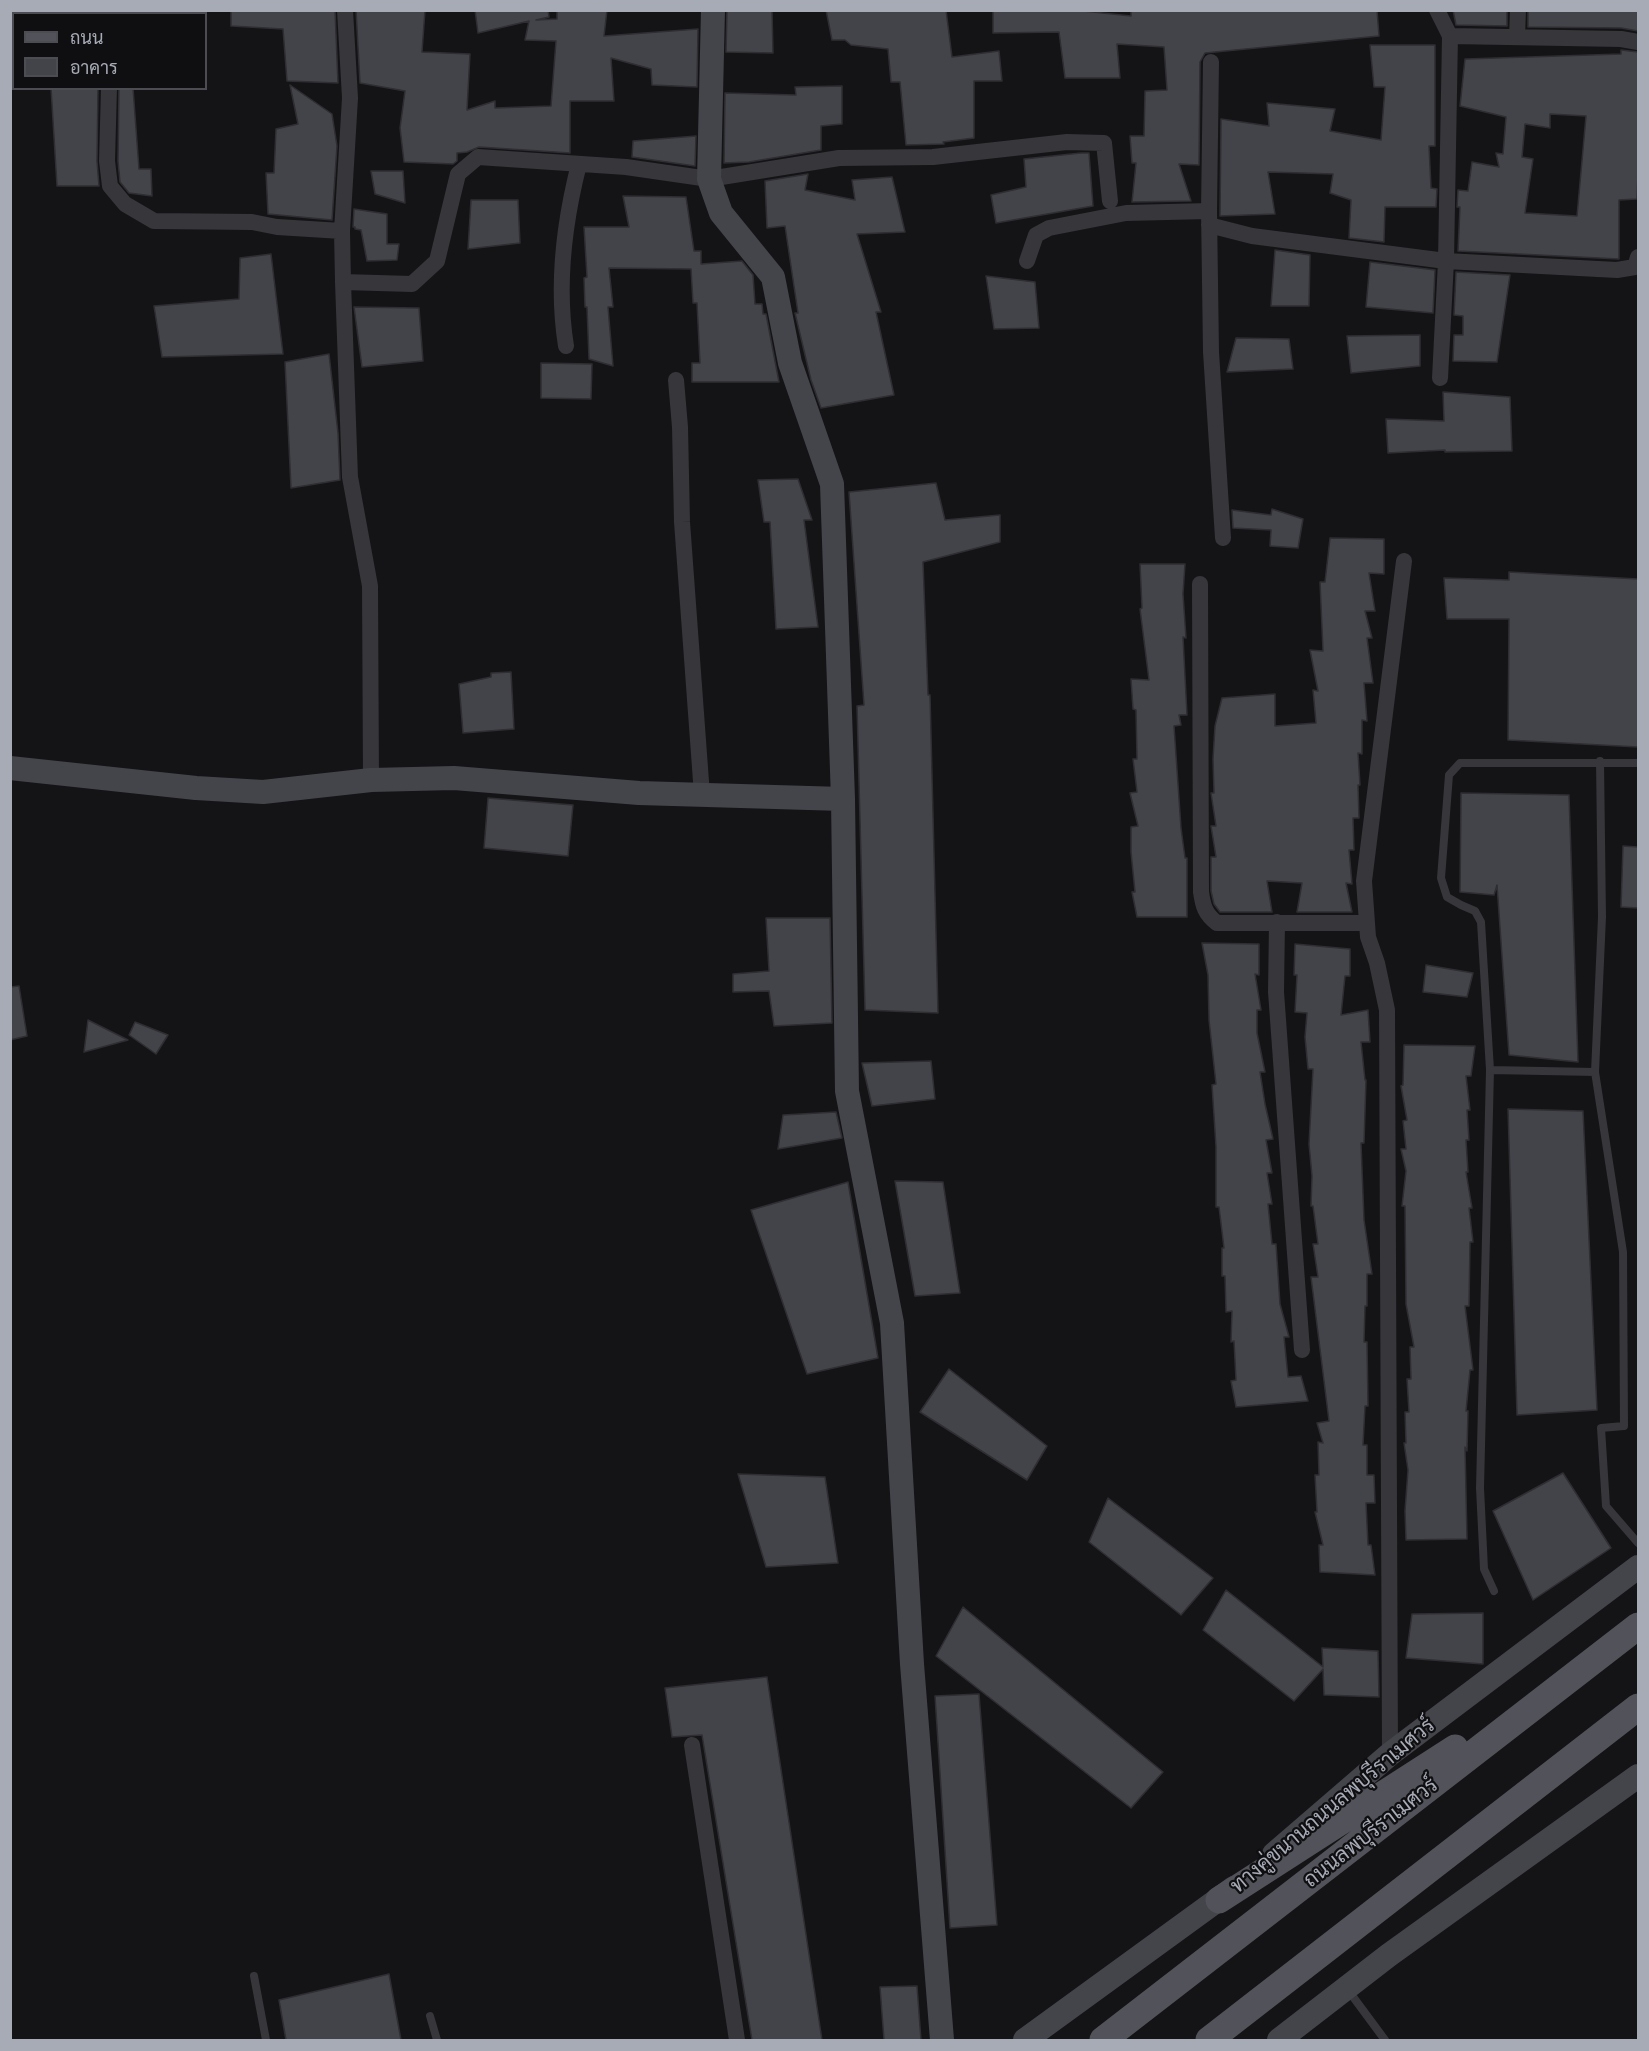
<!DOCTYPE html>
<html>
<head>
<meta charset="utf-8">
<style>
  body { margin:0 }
  #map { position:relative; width:1649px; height:2051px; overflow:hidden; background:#141416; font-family:"IBM Plex Sans",Sarabun,sans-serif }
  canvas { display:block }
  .frame { position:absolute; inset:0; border:12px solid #a7abb6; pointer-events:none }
  .legend { position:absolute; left:12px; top:12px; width:195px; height:78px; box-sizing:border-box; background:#0f0f11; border:2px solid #4c4d53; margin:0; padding:8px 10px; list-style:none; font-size:18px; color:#a7abb6 }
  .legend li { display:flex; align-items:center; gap:12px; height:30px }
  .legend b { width:30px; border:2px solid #4c4d53 }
</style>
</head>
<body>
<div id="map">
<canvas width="1649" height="2051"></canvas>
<div class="frame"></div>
<ul class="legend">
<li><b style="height:8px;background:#52535a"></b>ถนน</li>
<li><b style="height:16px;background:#434449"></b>อาคาร</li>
</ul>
</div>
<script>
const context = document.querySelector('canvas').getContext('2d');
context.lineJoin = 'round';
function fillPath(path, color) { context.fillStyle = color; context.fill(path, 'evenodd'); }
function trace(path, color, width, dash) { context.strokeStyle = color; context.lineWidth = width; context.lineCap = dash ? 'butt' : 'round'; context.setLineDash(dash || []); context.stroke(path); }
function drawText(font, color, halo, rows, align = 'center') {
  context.font = font + ' "IBM Plex Sans",Sarabun,sans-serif'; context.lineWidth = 4.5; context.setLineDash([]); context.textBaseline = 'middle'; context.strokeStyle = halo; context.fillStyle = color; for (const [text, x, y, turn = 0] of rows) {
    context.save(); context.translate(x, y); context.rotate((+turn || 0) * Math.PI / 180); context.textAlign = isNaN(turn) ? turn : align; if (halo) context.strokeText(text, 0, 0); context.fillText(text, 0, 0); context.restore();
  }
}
const building = new Path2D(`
  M231,10H335L338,83L287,81L283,29L231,26Z
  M356,10H425L422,52L470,54L467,110L495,101V108L551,106L556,41L525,40L529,21L478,33L475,10H548L549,17L536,20L557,19V10H607L604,36L698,29L697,87L652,85L651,69L611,58L614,101H570V153L479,147L467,152L457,153V161L453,164L404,162L400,128L405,91L360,83Z
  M727,10H772L773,53L726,52Z
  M826,10H946L952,57L999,51L1002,81H974V138L943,142L944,144L906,145L900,82H891L888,49L851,45L845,40H832Z
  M993,10H1074L1131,16V10H1377L1379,36L1205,53L1200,62L1199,165L1179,164L1191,201L1132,202L1136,163H1132L1130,136H1144L1145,91L1167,90L1164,47L1117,44L1120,78H1065L1059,32L993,33Z
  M1453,10H1507V26L1456,25Z
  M1528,10H1638V31L1621,28L1528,27Z
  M1370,45H1435V146H1429L1431,188L1437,189L1436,207H1385L1384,242L1349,238L1351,200L1330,193L1333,174L1268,172L1275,214L1220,216L1221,119L1269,126L1267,103L1335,109L1330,131L1381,140L1385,87H1374Z
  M1621,50L1638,52V174L1637,199L1619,200V259L1458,251L1460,207H1457L1458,190L1468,191L1472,162L1499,167L1496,153L1503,154L1506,117L1460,106L1465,59L1621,54ZM1550,114L1586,116L1577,216L1525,213L1533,159L1522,157L1525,124L1550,128Z
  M290,85L332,114L337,146L332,220L268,214L266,173H274L276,129L298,124Z
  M842,86V124L821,126V150L749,162L724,163L725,93L796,95L795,87Z
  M51,88H98L97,161L99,186H57Z
  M119,88H133L139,169H151L152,196L129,193L120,182L118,161Z
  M696,136L695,166L632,157L633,141Z
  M1081,153H1089L1093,206L996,223L991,195L1026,187L1024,159Z
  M371,171H403L405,203L375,194Z
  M808,174L805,190L855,200L852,180L892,177L905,232L857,234L881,312H876L894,395L821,408L811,380L795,313H798L785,226L767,228L765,181Z
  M623,196L686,197L694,251H701V264L742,261L753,275L755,304H762L763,314H766L779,382H692V363H700L697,303H693L691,269L609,268L613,307H608L613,366L589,359L587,307H585L584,278L587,277L584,227H629Z
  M471,200H518L520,243L468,249Z
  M354,209L387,214V244H399L397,260L367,261L361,230L355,229V227H353Z
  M1275,250L1310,255L1309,306H1271Z
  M271,254L283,354L162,357L154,306L239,299L240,258Z
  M1370,262L1435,270L1433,313L1366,307Z
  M1456,272L1510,275L1497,362L1453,361L1454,335H1463V316L1454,315Z
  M986,276L1035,282L1039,328L994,329Z
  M354,307L419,308L423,361L362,367Z
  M1420,335V366L1351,373L1347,336Z
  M1236,338L1289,339L1293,369L1227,372Z
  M329,354L338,433L340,480L291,488L285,362Z
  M541,363L592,364L591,399L541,398Z
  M1443,392L1510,397L1512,451L1445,452V450L1388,453L1386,419L1444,421Z
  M798,479L812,520H804L818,627L776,629L770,522H764L758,480Z
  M936,483L945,520L1000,515V542L923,562L928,695H930L938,1013L865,1010L857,706L864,705L849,492Z
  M1272,509L1303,519L1298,548L1270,546L1271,530L1233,528L1232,510L1271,515Z
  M1330,538L1384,539V574L1369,573L1375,611H1365L1372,638H1367L1373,683H1364L1367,721L1362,720V754L1358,753L1360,785H1358L1359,818H1353L1354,850H1349L1352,884L1346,883L1352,912H1297L1302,883L1267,881L1272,912H1220L1214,904L1211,891V857H1216L1211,826H1216L1211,793H1214L1213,759L1215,726L1222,698L1275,694V726L1316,723L1313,690L1318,691L1310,650L1323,651L1320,582H1325Z
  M1140,564H1185L1183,594L1186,638L1183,637L1187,715H1179L1181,725L1174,726L1181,828L1185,858H1187V917H1137L1132,892H1135L1131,852V827L1138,826L1130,793L1137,792L1133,759H1137L1136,710L1133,709L1131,679L1149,680L1140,609L1142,608Z
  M1509,572L1638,579V747L1508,740L1509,619H1447L1444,578L1509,580Z
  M511,672L514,729L463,733L459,684L491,677V673Z
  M1461,793L1569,795L1578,1062L1509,1055L1497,885L1494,895L1460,892Z
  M488,798L573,805L568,856L484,848Z
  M1623,846L1638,847V908L1621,907Z
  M766,918H830L832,1023L774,1026L769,991L733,992V974L769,971Z
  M1202,943L1259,944V975L1255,974L1261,1010H1257V1033L1265,1072H1260L1265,1104L1273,1139L1266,1140L1272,1173H1267L1272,1204H1268L1272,1244H1276L1280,1304L1289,1337H1284L1288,1377L1301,1376L1308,1401L1236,1407L1231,1381L1236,1380L1234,1341L1231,1342L1232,1311L1226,1312L1225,1276H1222V1248H1224L1219,1207H1216V1147L1212,1085L1216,1084L1209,1020L1208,975Z
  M1295,944L1350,949V976H1345L1341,1015L1368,1010L1370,1042H1361L1365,1080H1366L1364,1143H1361L1364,1220L1372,1274H1367V1306H1365L1364,1342H1367L1368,1406H1365L1363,1445H1367V1475H1374L1375,1503H1366L1368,1545H1371L1375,1575L1320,1572L1319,1545H1323L1315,1512H1317L1315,1475H1319L1318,1442L1323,1443L1317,1423L1329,1421L1311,1277H1318L1313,1244H1318L1313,1206H1311L1312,1176L1309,1144L1313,1069H1308L1305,1037L1307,1013L1295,1012L1297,975H1294Z
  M1426,965L1473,973L1467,997L1423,992Z
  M19,986L27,1036L10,1040V987Z
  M88,1020L128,1040L84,1052Z
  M135,1022L168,1035L156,1054L129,1035Z
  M1404,1045L1475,1046L1471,1076H1466L1470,1110H1467L1469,1140H1466L1468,1172H1466L1472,1208H1469L1473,1242H1470L1469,1306H1465L1473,1370H1470L1466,1411H1468L1467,1451L1465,1447L1467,1539L1406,1540L1405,1511L1408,1470L1404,1443H1406L1405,1412H1409L1407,1379H1411L1410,1347H1414L1406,1304L1405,1206H1402L1406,1171L1401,1149H1406L1403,1121L1407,1120L1401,1086L1403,1085Z
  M931,1061L935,1099L872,1106L862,1063Z
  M1508,1109L1583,1111L1597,1410L1517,1415Z
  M836,1112L842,1138L778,1149L783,1115Z
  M895,1181L943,1182L960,1293L915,1296Z
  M848,1182L878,1358L807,1374L751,1210Z
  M949,1369L1047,1446L1027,1480L920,1412Z
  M1563,1473L1611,1548L1533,1600L1493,1511Z
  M738,1474L825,1477L838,1563L766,1567Z
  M1108,1498L1213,1578L1181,1615L1089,1542Z
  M1226,1590L1323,1667L1322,1648L1378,1651L1379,1697L1324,1695L1323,1669L1294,1701L1203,1630Z
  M963,1607L1163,1772L1131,1808L936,1656Z
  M1483,1613V1664L1406,1658L1412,1614Z
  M767,1677L822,2040H752L702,1735L672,1737L665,1688Z
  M979,1694L997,1925L950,1928L935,1696Z
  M389,1974L401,2040H286L279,2000Z
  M917,1986L921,2040H884L880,1987Z`);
fillPath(building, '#434449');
trace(building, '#2f2e32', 1.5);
trace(new Path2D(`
  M1600,761L1602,917L1595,1072L1623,1252L1624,1426L1601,1428L1606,1506L1638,1543
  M1490,1070L1481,922L1475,911L1461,905L1447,897L1441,878L1449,775L1460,763H1638
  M1494,1591L1484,1569L1480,1488L1490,1070L1595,1072
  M254,1976L266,2040
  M1348,1990L1385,2040
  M430,2016L437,2040`), '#36363b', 8);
trace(new Path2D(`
  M345,10L350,98L342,231L343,282L350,477L370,586L371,780
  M1437,10L1450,36L1621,39L1638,42
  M111,14V10
  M1517,37L1518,10
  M1211,62L1209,211L1211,352L1223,538
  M109,88L107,161L110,186L125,204L154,221L252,222L277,227L342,231
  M1209,225L1252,236L1446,261L1617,270L1635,267L1638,257
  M1027,261L1036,235L1049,228L1126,213L1209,211
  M343,282L412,284L437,261L458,174L478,157L626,167L709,179L839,158L933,157L1067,142L1104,143L1110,201
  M566,346C556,284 564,223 579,164
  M1440,378L1446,261L1450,36
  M676,380L680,427L682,522L702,795
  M1200,584L1201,892C1203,906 1205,914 1217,923H1367
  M1277,922L1276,992L1302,1350
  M692,1745L737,2040
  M1390,1754L1387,1010L1377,963L1368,937L1364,881L1404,561`), '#36363b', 16);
trace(new Path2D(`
  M713,10L709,179L721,213L773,277L790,363L832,484L843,799L847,1091L892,1323L912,1664L942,2040
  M10,768L196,788L263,792L371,780L454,778L639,793L843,799
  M1274,1854L1390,1754L1638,1567
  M1025,2040L1234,1888
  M1279,2040L1389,1955L1638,1776`), '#44454b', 24);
trace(new Path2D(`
  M1219,1900L1455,1748
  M1103,2040L1638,1626
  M1209,2040L1638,1707`), '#52535a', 27);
drawText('21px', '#a7abb6', '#0f0f11', [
  ["ทางคู่ขนานถนนลพบุรีราเมศวร์",1333,1806,-40],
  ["ถนนลพบุรีราเมศวร์",1371,1833,-38]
]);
</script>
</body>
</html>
